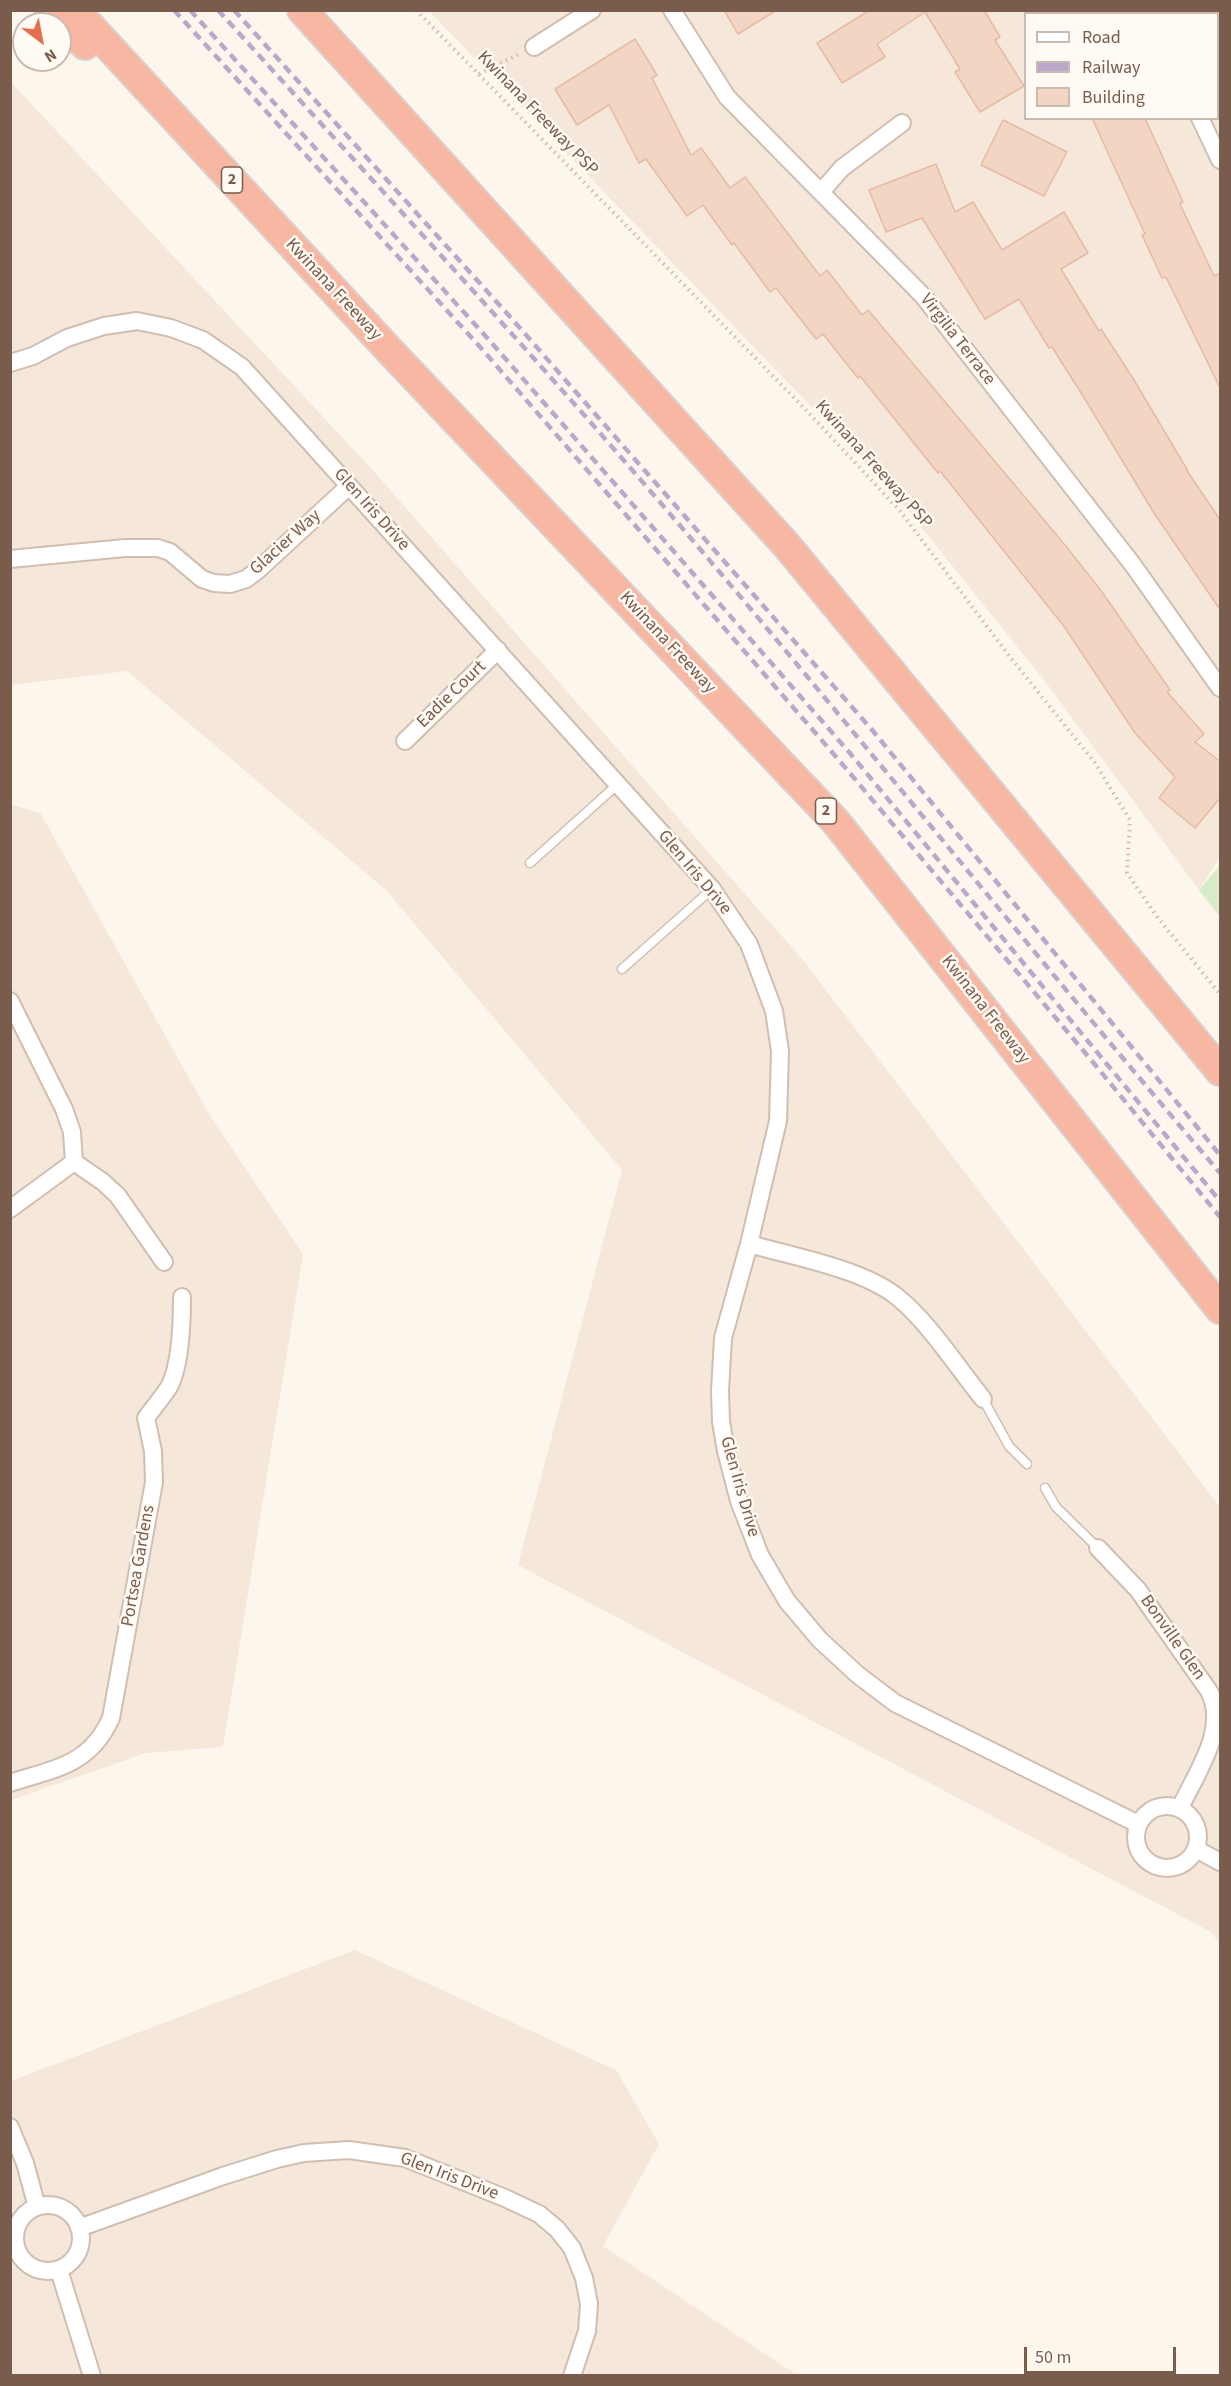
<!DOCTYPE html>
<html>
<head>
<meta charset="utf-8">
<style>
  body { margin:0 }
  #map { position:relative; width:1231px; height:2386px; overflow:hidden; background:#fdf6ec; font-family:"Source Sans 3",sans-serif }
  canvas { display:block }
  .frame { position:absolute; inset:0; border:12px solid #7a5c4d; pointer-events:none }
  .legend { position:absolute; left:1024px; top:12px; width:195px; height:108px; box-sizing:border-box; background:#fffaf3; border:2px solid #cabbb1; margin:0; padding:8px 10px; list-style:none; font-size:18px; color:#7a5c4d }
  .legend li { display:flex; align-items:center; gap:12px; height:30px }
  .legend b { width:30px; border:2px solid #cabbb1 }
  .north { position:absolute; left:12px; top:12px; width:60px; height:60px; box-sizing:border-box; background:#fffaf3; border:2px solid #cabbb1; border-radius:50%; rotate:148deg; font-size:16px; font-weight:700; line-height:24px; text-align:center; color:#7a5c4d }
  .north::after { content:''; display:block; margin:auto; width:21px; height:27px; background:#e76f51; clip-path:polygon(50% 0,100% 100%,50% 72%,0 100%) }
  .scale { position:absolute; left:1024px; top:2347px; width:152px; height:27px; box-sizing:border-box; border:3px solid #7a5c4d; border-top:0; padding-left:8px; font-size:18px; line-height:21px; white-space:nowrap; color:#7a5c4d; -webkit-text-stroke:4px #fffaf3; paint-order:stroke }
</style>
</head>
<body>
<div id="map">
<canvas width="1231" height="2386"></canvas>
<div class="frame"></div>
<ul class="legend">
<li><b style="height:8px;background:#fff"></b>Road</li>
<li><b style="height:8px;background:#b9a8c9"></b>Railway</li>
<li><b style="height:16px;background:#f3d5c3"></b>Building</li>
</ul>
<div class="north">N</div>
<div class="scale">50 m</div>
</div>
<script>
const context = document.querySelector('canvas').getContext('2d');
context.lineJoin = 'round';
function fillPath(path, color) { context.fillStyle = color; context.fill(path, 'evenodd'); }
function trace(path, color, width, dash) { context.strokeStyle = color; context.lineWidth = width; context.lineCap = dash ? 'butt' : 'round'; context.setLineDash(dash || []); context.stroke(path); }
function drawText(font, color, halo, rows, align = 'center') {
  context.font = font + ' "Source Sans 3",sans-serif'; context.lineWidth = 5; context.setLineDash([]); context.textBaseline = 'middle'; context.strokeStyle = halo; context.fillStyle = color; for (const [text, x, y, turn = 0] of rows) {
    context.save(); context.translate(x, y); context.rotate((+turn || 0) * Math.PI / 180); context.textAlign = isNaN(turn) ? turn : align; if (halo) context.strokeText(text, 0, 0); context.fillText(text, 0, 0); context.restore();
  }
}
fillPath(new Path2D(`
  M429,11H1220V857L1199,890L1047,684L890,488ZM1026,14H1218V118H1026Z
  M10,81L369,466L803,960L1220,1507V1944L1211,1932L518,1565L622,1170L386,890L127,671L11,685Z
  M10,804L41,814L212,1119L303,1254L223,1747L146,1753L11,1800Z
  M355,1950L616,2070L659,2144L603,2246L797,2375L11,2376V2081Z`), '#f5e8da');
fillPath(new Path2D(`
  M1220,865V917L1199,890Z`), '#d8ecc9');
const building = new Path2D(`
  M724,10H777L738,34Z
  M870,10H984L1000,37L995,40L1024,86L980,112L955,72L960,69L925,12L877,44L885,57L842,83L817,43Z
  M635,39L657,75L652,78L691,155L701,148L730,188L745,177L820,276L827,270L862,315L868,310L1065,545L1102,592L1143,651L1170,690L1167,692L1204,734L1195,742L1221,762V797L1195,828L1159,798L1175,777L1135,733L1063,625L940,471L938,473L860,376L858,378L823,334L816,339L776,288L770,292L734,243L732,245L703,205L687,216L646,159L639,163L609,105L577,125L555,89Z
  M1092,118H1145L1183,202L1180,204L1214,276L1221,273V390L1166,277L1162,278L1142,235L1145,234Z
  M1003,120L1067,152L1044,196L981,165Z
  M936,164L955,212L973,202L1002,250L1064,212L1088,253L1061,269L1099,331L1101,329L1134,380L1188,471H1187L1221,521V611L1154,513L1083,396L1052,347L1049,348L1019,299L985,319L922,218L886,232L869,190Z`);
fillPath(building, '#f3d5c3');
trace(building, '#e6bba3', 1.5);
const service = new Path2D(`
  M530,863L618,784
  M622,969L712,889
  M983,1399L1009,1446L1027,1464
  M1045,1488L1056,1507L1098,1548`);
const minor = new Path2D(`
  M672,10L727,97L924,297L1133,565L1220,688
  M1155,10L1156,14
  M534,47L592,10
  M1218,67L1220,66
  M1200,118L1220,160
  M821,192L842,168L902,123
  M10,363L33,356L67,338L104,326L137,321L171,328L203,340L242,367L712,889L749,944L774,1011L780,1051L778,1121L749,1244L723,1338L720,1391L721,1422L726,1451L739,1501L760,1555L787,1601L820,1640L858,1675L895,1703L1138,1824
  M10,559L125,548H158L170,552L202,579L214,583L230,584L246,579L258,570L349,486
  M405,741L498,650
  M10,1001L64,1109L72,1132L74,1162
  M74,1162L103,1182L118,1196L164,1262
  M10,1209L74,1162
  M749,1244C792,1256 862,1269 896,1296C928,1321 957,1367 983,1399
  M1098,1548L1138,1590L1209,1691C1229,1729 1196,1773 1180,1808
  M10,1783C56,1768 90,1765 111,1718L154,1482L153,1451L146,1418C153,1408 162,1398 169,1387C181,1365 182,1322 182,1297
  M1136 1837a31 31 0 1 1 62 0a31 31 0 1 1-62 0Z
  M1196,1849L1220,1862
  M10,2127L25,2163L37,2207
  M15 2238a33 33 0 1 1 66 0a33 33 0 1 1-66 0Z
  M79,2228L223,2176L277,2159L304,2153L349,2150L405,2158L505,2198L539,2214L557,2229L572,2248L584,2278L589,2304L587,2331L572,2376
  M59,2270L92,2376`);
const motorway = new Path2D(`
  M49,10L85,45
  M75,10L389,350L836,822L1220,1309
  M302,10L788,547L1220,1071`);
trace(service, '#d1beb0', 11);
trace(minor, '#d1beb0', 20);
trace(motorway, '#dad1cd', 32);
trace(new Path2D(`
  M416,10L806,410L900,511L1010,657L1095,763L1130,820L1127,873L1158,918L1220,994
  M479,74L519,54`), '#d9b8a5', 4, [1.5, 4.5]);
trace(service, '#fff', 8);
trace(minor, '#fff', 16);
trace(motorway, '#f7b7a3', 28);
trace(new Path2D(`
  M174,10L481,348L838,759L1092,1061L1220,1217
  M190,10L490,341L849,752L1220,1201
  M218,10C347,153 479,295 606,440C816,680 1013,931 1220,1173
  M234,10L512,319L873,731L1220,1155`), '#b9a8c9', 4.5, [9, 6]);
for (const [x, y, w] of [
  [232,180,21],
  [826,811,21]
]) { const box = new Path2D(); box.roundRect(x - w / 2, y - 13, w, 26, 4.5); context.fillStyle = '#fffaf3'; context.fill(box); trace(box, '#7a5c4d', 1.5); }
drawText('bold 16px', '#7a5c4d', null, [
  ["2",232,180],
  ["2",826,811]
]);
drawText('18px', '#7a5c4d', '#fffaf3', [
  ["Kwinana Freeway PSP",537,114,46],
  ["Kwinana Freeway",333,290,47],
  ["Virgilia Terrace",957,340,52],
  ["Kwinana Freeway PSP",873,465,48],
  ["Glen Iris Drive",371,510,48],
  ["Glacier Way",286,543,-42],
  ["Kwinana Freeway",667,643,47],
  ["Eadie Court",452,695,-44],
  ["Glen Iris Drive",694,873,50],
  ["Kwinana Freeway",985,1010,52],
  ["Glen Iris Drive",739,1487,74],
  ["Portsea Gardens",139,1566,-80],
  ["Bonville Glen",1172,1638,55],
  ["Glen Iris Drive",449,2177,21]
]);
</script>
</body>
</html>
